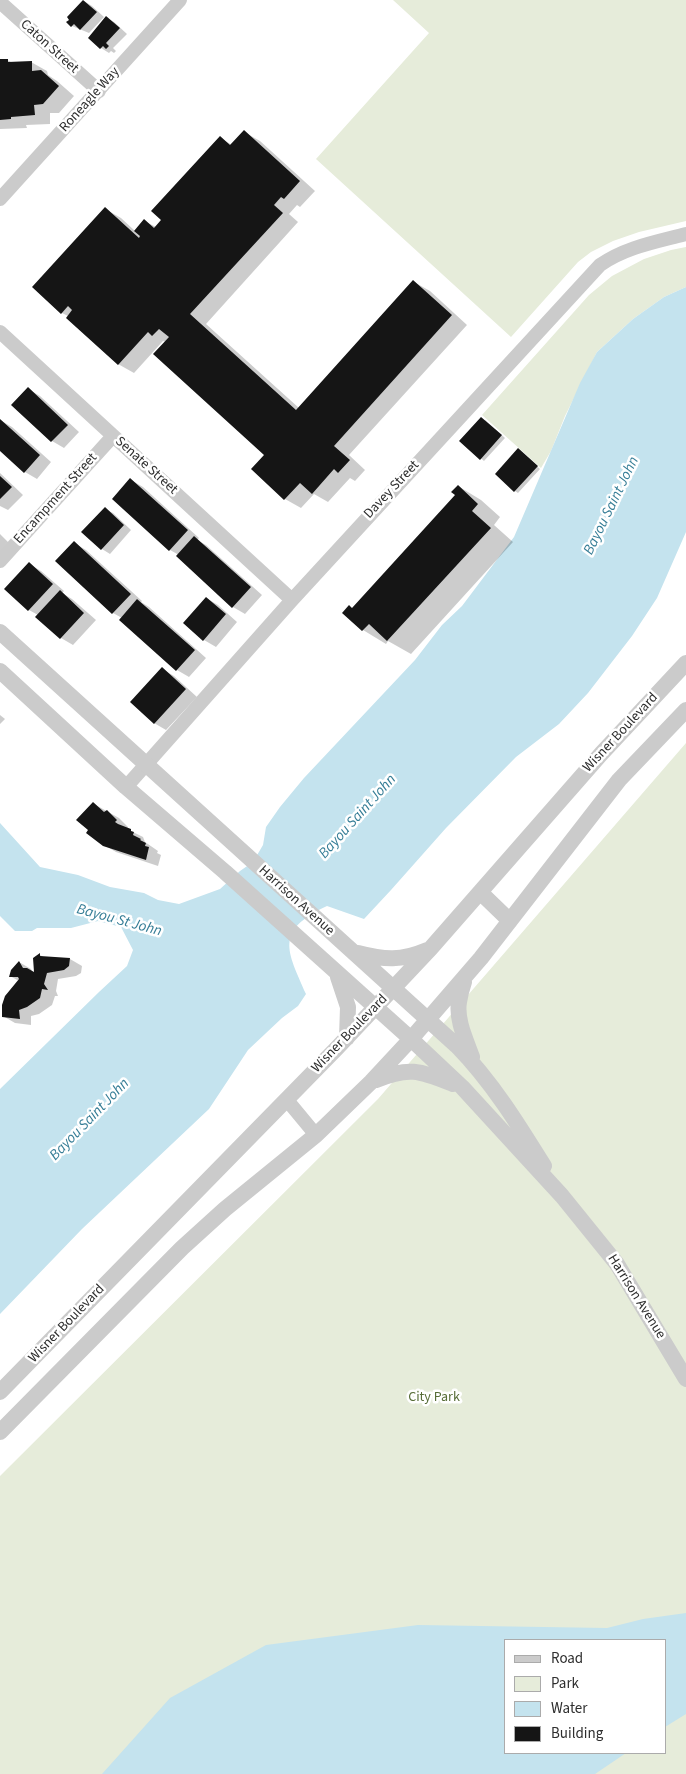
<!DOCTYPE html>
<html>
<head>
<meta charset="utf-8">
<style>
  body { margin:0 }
  #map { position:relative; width:686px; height:1774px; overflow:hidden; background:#fff; font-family:"Source Sans 3",sans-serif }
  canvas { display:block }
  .legend { position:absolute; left:504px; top:1639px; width:162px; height:115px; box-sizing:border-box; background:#fff; border:1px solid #ababab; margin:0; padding:6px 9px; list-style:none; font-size:15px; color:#2e2e2e }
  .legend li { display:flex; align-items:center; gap:10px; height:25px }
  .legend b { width:25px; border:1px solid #ababab }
</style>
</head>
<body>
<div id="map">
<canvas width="686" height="1774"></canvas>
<ul class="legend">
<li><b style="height:6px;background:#cbcbcb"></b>Road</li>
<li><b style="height:14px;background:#e6ecda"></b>Park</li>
<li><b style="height:14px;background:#c4e3ee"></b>Water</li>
<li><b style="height:14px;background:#151515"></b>Building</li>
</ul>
</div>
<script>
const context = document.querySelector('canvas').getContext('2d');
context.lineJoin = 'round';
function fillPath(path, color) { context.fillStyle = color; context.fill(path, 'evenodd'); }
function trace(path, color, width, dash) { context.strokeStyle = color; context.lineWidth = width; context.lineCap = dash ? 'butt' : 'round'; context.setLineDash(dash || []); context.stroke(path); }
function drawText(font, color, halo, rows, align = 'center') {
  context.font = font + ' "Source Sans 3",sans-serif'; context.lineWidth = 5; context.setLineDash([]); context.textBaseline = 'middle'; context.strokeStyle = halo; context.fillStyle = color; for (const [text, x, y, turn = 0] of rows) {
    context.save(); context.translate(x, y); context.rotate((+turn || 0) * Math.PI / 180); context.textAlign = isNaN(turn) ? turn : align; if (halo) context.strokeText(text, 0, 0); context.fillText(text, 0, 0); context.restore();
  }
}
fillPath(new Path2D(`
  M393,0H686V221L639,232L613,241L591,252L578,262L511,337L316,159L429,33Z
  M686,247V287L664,297L633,319L597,352L565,416L551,451L541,468L482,415L589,295L612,276L644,259L671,250Z
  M686,743V1774H0V1476L378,1099ZM505,1640H665V1753H505Z`), '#e6ecda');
fillPath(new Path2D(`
  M686,287V532L657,598L632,636L588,693L559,724L516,757L446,828L391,890L364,919L327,906C274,931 287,950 306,994L298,1006L282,1018L248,1050L209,1109L82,1229L0,1314V1089L99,992L127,966L133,950L121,927L98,921L71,928H37L32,931H15L0,916V823L40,867L78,875L110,887L144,893L158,900L179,904L220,889L240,871L253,862L263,845L266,827L280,807L304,778L415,660L442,625L462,606L514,537L580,383L597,352L633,319L664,297Z
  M686,1613V1714L665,1727V1640H505V1753H626L595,1774H102L170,1698L266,1645L418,1625L607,1628L643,1619Z`), '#c4e3ee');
fillPath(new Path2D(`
  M84,1L92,6L104,17L89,33L72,26Z
  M106,18L114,22L127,34L113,48L116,51L114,53L111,51L109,53L101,48L90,38Z
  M0,60H7L13,63L31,62L47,71L48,75L57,81L74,96L59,113H50V124L26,125L27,128L0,129Z
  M244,132L260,141L315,191L300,207L297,205L289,214L298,222L206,324L299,408L414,282L430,291L467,325L349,455L365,470L355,481L350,478L328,502L314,494L301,508L285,499L252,469L265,455L166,342L163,341L134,373L118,364L68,316L62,313L34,287L105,209L121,218L135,231L144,221L156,227L220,138L232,145Z
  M28,389L40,396L79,432L64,448L52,441L13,405Z
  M0,420L12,427L51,462L37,479L25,472L0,450Z
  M485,420L505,438L484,461L461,441Z
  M519,450L540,469L518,493L515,491Z
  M0,473L23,495L8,510L0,506Z
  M131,480L143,487L199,538L197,540L206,545L262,595L245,614L233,607L177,556L179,555L170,550Z
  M458,486L481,500L500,517L494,525L513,542L411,654L388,641L386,644L363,630L344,613L353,609L457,495Z
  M105,509L113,513L131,530L110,554L102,549L83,532Z
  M0,534L9,543L0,553Z
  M74,543L86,550L142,601L141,602L149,607L206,658L189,677L177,670L120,619L122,618L113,613Z
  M29,564L41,571L64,591L62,593L72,599L96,620L73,645L61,638L38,615L29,610L6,589Z
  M206,598L218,605L237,622L216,647L204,640Z
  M162,669L174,676L197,697L166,730L154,723Z
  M0,715L5,719L0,724Z
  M94,804L119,818L128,827L127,829L143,837L145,842L158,851L157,853L161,855L158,866L116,852L104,845Z
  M40,955L45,958L70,959L82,966L81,973L76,976L58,979L56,991L58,996H55L52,1005L39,1014L31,1016V1025L15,1023L3,1016L19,981L10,976L19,962L31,969L35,977Z`), '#0003');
fillPath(new Path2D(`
  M83,0L97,12L80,30L74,24L71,27L66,22L69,20L67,17Z
  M106,16L120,28L106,43L109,46L106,49L103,46L100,49L88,38Z
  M0,59H8V62L32,61V71L41,70L59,86L43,104L34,105L35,115L11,117V119L0,120Z
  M244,130L300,181L284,199L281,197L274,205L283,213L190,314L296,410L413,280L452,315L334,446L350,460L338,473L334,469L312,494L300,483L284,500L251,469L264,455L153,354L169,337L159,329L152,336L148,332L118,365L66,318L72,310L68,306L61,314L32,287L105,207L139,238L140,236L134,231L144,219L154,228L161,220L151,211L220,136L230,145Z
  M28,387L68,425L51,442L11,405Z
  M481,417L502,435L480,460L459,441Z
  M0,419L40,455L24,473L0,451Z
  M518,448L538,466L514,492L495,474Z
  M0,476L12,487L0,499Z
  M130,478L188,530L169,551L112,499Z
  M458,485L478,504L472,511L491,528L387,641L369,624L362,631L342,613L349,605L352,608L455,495L451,492Z
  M105,507L124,525L101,550L81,532Z
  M194,536L251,587L232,608L176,556Z
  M74,541L131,594L112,614L55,561Z
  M29,562L53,584L28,611L4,589Z
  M60,590L84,613L60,639L35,617Z
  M206,597L226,614L203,641L183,623Z
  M137,599L195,650L176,671L119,620Z
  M162,667L186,689L154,724L130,702Z
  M93,802L104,812L107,810L117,820L115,822L118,824L131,829V831L134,832L133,835L141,839L140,840L146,843L145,846L149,847L146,860L103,846L86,833L88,830L76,820Z
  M40,953V956L70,958L69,966L64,970L47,973L44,984L48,990L42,989L40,998L27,1007L19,1010L20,1019L2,1017V1005L5,996L19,979L18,977H9L11,970L19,961L23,968H27L34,972L33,958Z`), '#151515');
trace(new Path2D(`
  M0,2L99,91
  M0,199L180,0
  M0,332L292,600
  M0,561L113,436
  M126,787L292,600L600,265C626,247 656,242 686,234
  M287,1100L316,1135`), '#cbcbcb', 14);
trace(new Path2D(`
  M0,632L457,1046C492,1082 518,1124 544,1166
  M0,671L126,787L225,872L411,1039L462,1087L562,1196L617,1264L686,1379
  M480,892L510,921
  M358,953C385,960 401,961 427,950
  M338,977L348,1007L347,1038
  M464,982C462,988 460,995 459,1002C456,1020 466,1040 472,1057
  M376,1080C410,1066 420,1071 453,1084
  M0,1392L337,1048L431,948L601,754L686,663
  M0,1432L182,1248L225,1209L316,1135L371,1082L411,1039L481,958L619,780L686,710`), '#cbcbcb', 16);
drawText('14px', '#2e2e2e', '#fff', [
  ["Caton Street",49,47,42],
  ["Roneagle Way",90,100,-48],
  ["Senate Street",146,466,42],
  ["Davey Street",392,490,-47],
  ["Encampment Street",56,499,-48],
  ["Wisner Boulevard",621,733,-47],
  ["Harrison Avenue",296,901,42],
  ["Wisner Boulevard",350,1034,-46],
  ["Harrison Avenue",636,1297,58],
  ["Wisner Boulevard",67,1324,-46]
]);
drawText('14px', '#576d37', '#fff', [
  ["City Park",434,1398]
]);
drawText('italic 15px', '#357d96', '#fff', [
  ["Bayou Saint John",612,506,-64],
  ["Bayou Saint John",358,817,-48],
  ["Bayou St John",119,921,15],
  ["Bayou Saint John",90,1120,-46]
]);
</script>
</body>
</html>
